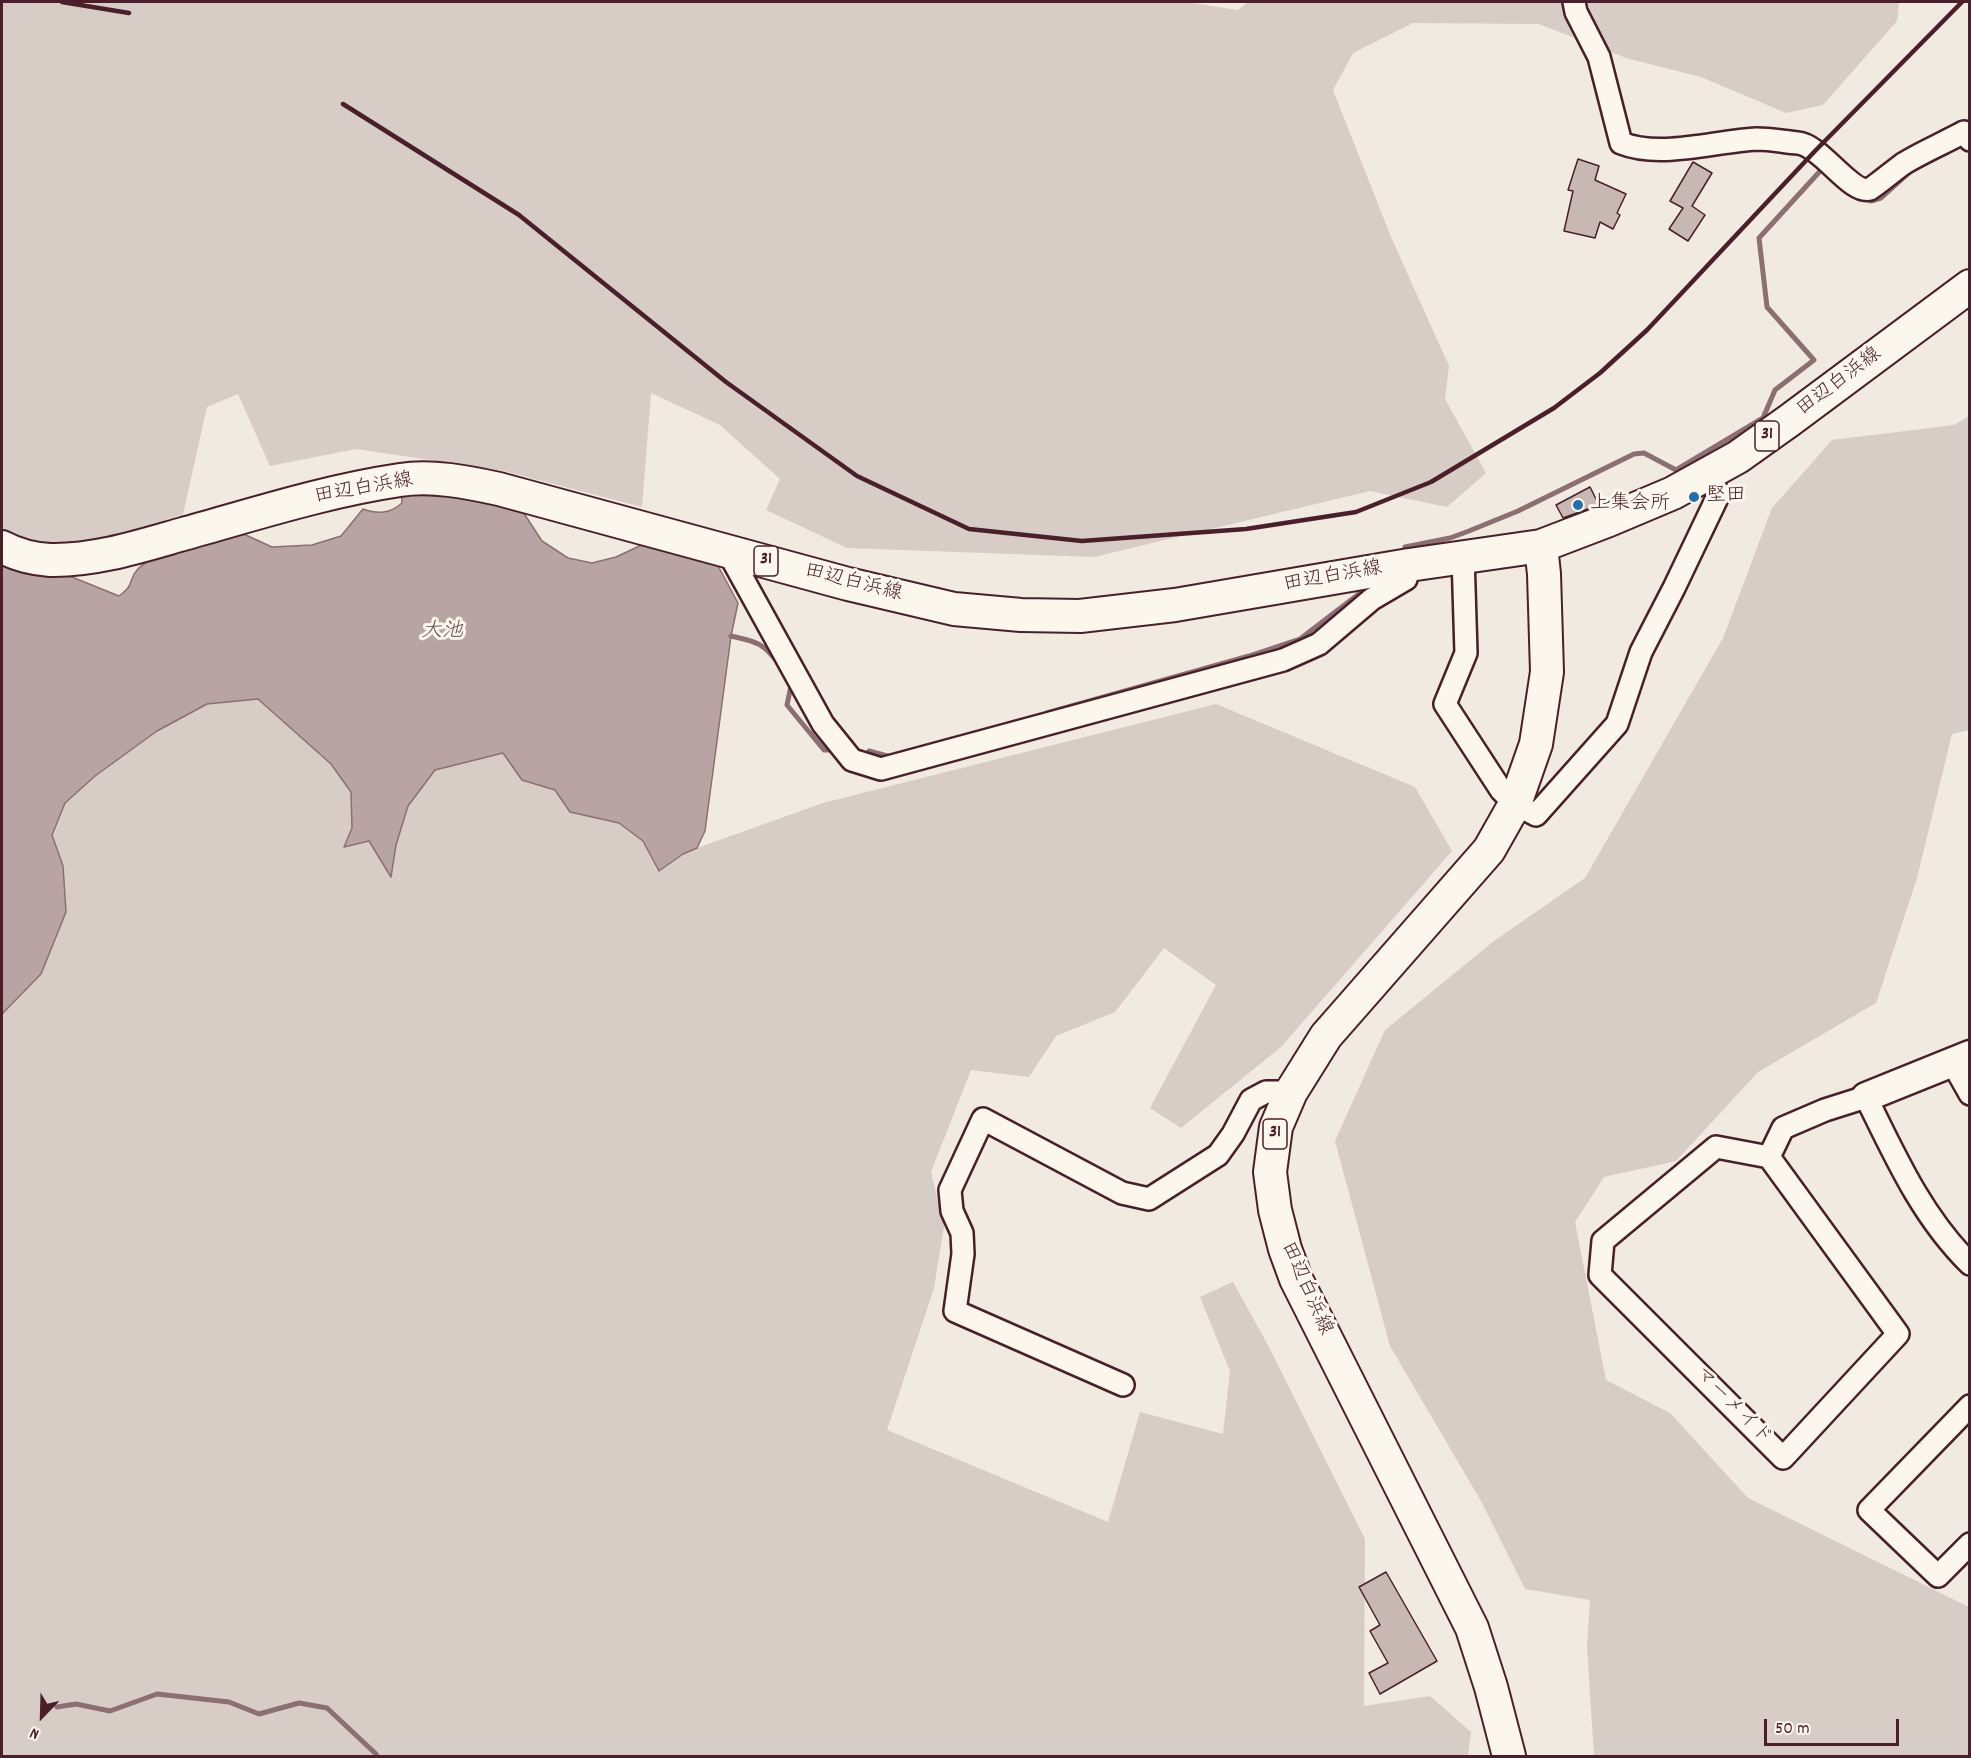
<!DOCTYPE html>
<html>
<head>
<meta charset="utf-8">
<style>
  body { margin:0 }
  #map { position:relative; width:1971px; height:1758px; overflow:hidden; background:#f0eae0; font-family:Dekko,sans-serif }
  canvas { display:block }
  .frame { position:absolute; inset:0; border:3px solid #4a1f2b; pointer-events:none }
  .north { position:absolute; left:12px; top:1686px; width:60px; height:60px; -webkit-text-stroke:4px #fbf7ec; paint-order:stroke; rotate:203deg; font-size:16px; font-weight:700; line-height:24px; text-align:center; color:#4a1f2b }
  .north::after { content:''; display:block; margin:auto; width:21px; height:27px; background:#4a1f2b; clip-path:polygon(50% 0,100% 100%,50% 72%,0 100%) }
  .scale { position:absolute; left:1764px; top:1719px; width:135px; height:27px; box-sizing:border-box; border:3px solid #4a1f2b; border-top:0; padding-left:8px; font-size:18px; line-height:21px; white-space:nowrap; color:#4a1f2b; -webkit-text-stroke:4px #fbf7ec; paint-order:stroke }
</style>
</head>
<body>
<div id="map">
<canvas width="1971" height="1758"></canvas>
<div class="frame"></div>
<div class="north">N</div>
<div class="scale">50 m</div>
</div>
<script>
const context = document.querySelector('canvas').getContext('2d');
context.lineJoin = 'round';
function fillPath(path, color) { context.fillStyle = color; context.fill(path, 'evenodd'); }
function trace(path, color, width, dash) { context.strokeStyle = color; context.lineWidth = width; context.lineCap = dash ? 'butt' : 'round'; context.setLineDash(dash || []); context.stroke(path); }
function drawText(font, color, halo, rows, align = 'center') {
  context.font = font + ' Dekko,"Klee One",sans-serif'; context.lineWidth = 6; context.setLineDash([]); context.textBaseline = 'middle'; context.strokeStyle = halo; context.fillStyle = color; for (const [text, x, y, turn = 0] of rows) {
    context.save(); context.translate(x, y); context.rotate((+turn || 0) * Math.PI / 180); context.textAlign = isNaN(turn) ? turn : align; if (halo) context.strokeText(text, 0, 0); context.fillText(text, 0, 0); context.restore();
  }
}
fillPath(new Path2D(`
  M2,2H1186L1238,10L1248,2H1899L1897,21L1823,105L1786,113L1701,77L1626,58L1539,24L1413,23L1353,53L1333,90L1391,237L1449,366L1445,399L1486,473L1447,507L1370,491L1094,557L847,548L766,510L780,479L720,425L651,393L642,507L504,471L356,449L270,466L238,394L207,407L183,514L92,544H23L2,529Z
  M1969,416V730L1952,734L1917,878L1876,1003L1758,1072L1676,1161L1604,1177L1575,1222L1606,1380L1670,1413L1748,1498L1969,1607V1756H1594L1587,1646L1590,1600L1525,1589L1481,1501L1390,1346L1335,1141L1385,1030L1494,941L1585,878L1723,638L1772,508L1832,440L1954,425Z
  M258,699L331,764L351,792L352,828L369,841L391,876L396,845L408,806L435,770L503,753L522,780L556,790L570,812L619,823L643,841L660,870L683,854L697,848L823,803L1216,704L1415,787L1452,851L1281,1047L1181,1128L1150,1108L1216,985L1164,948L1115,1012L1056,1036L1029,1077L971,1070L931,1172L944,1226L934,1288L887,1430L1108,1522L1140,1412L1223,1434L1230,1371L1200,1297L1233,1282L1269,1347L1365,1539L1364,1706L1430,1696L1471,1732L1468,1756H2V1014L41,974L66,912L63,866L52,835L65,803L95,776L157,731L207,704Z`), '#d8ccc6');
const water = new Path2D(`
  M401,488L509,502L525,515L542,541L568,558L592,563L616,557L648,542L717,564L738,603L731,636L705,831L697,848L683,854L659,871L643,841L619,823L570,812L555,790L522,780L503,753L435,770L408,806L396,845L391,877L369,841L344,847L352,828L351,792L331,764L258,699L207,704L157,731L95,776L65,803L52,835L63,866L66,912L41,974L2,1014V564L62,573L119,596C135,585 128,580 137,570C150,555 206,535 226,526L272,547L312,545L341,536L363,509C378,514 390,514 402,503Z`);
fillPath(water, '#b8a4a2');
trace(water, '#8c6f72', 1.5);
trace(new Path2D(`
  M1860,197L1871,201L1881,198L1911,171L1948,152
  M1405,547L1450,538L1469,531L1518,511L1634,454L1644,453L1676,470L1763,418L1775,390L1814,360L1767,307L1759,238L1822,169L1827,171
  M731,636C757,642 762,642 779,664
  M792,681L787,705L824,750H833
  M1047,713L1249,656L1300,639L1364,590L1376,586
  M869,751L891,757
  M57,1707L76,1704L110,1711L157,1694L229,1702L259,1714L299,1703L327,1708L376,1754L377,1756`), '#8c6f72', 5);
const building = new Path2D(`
  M1578,159L1599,166L1595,180L1626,194L1617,213L1620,215L1613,229L1600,222L1595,238L1564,231L1573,191L1568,190Z
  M1693,162L1712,173L1692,206L1705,215L1688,241L1669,229L1683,208L1670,201Z
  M1590,487L1599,505L1563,518L1556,505Z
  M1386,1572L1437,1661L1380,1694L1369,1673L1388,1663L1370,1631L1380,1625L1359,1587Z`);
fillPath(building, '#c8b8b3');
trace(building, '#4a1f2b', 1.5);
const street = new Path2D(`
  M1574,2L1576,12L1599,57L1621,143C1661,159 1715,141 1757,139C1771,139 1785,142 1798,143C1821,145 1851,195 1870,189C1874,187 1896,169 1903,164C1922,152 1944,143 1964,132L1970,140
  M730,551L733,561L823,724L852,760L881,769L1283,660L1319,644L1372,599L1406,579L1409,565
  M1463,556L1466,653L1445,704L1501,790L1515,804L1536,815L1617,724L1641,652L1674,588L1718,496L1711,473
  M1952,1062L1970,1094
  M1769,1157L1898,1334L1783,1458L1600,1275L1603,1241L1716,1147L1769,1157L1783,1128L1825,1110L1866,1097C1895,1156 1922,1217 1970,1264
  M1123,1385L955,1311L963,1254L962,1233L952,1211L950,1190L983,1119L1122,1193L1149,1199L1218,1155L1233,1134L1251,1100L1266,1092H1291
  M1970,1406L1869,1510L1938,1576L1970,1544`);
const secondary = new Path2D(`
  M1866,1097L1970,1055`);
const primary = new Path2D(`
  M2,547C15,554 34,559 50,560C95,561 141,546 183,534C255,514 326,491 400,480C432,475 467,482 499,489L848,584L954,609L1021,615L1080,616L1175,605L1409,565L1541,546L1609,520L1673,493L1738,457L1790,420L1970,286
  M1509,1756L1491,1687L1472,1628L1296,1279L1285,1249L1275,1210L1270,1172L1276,1127L1291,1092L1326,1036L1489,850L1515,804L1536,744L1547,672L1544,574L1541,546`);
trace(street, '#4a1f2b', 26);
trace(secondary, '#4a1f2b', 33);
trace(primary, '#4a1f2b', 36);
trace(street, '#fbf7ec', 21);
trace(secondary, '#fbf7ec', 28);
trace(primary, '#fbf7ec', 32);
trace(new Path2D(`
  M62,2L129,13
  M343,104L519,215L726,382L857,476L969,529L1082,541L1246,529L1356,512L1431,482L1554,408L1600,373L1647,330L1815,151L1962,2`), '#4a1f2b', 4.5);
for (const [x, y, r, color] of [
  [1694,497,6,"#1f6fb2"],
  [1578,505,6,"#1f6fb2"]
]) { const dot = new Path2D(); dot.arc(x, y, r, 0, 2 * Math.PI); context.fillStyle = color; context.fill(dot); trace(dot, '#fbf7ec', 2); }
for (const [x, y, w] of [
  [1767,436,24],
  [766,561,24],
  [1275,1134,24]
]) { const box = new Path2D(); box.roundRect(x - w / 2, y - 15, w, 30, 4.5); context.fillStyle = '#fbf7ec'; context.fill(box); trace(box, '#4a1f2b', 1.5); }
drawText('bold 18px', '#4a1f2b', null, [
  ["31",1767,436],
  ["31",766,561],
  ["31",1275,1134]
]);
drawText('20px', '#4a1f2b', '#fbf7ec', [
  ["田辺白浜線",1840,383,-37],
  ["田辺白浜線",364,490,-10],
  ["田辺白浜線",1333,578,-10],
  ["田辺白浜線",853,584,14],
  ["田辺白浜線",1305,1289,66],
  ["マーメイド",1732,1407,45]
]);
drawText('20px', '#4a1f2b', '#fbf7ec', [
  ["堅田",1706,497],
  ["上集会所",1590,505]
], 'left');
drawText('italic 21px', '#704e55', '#fbf7ec', [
  ["大池",442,633]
]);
</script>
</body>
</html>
